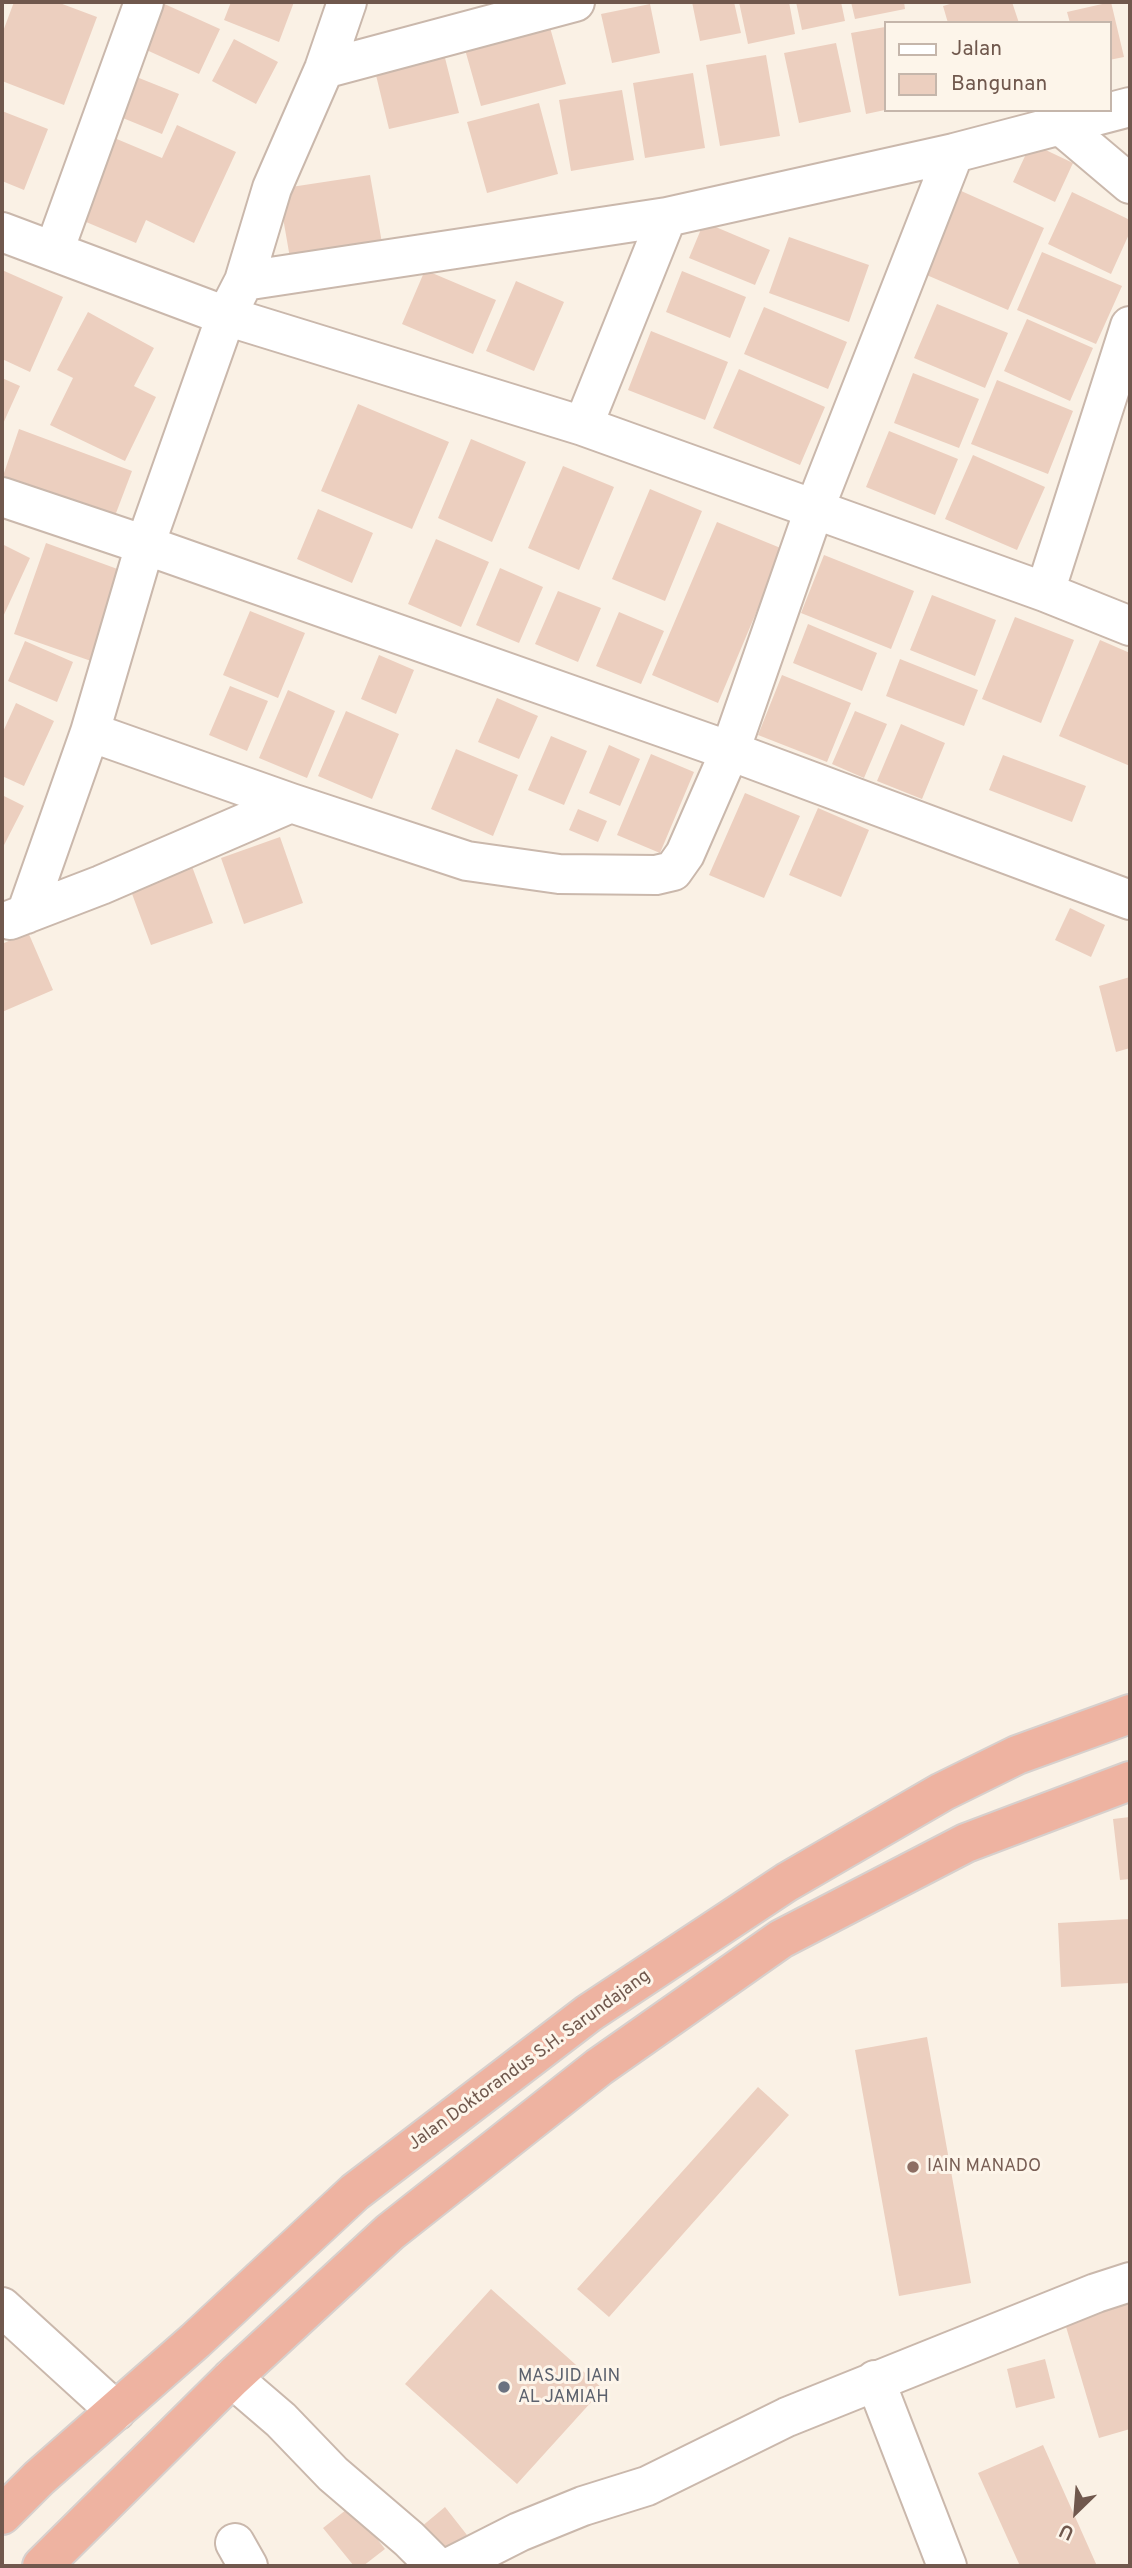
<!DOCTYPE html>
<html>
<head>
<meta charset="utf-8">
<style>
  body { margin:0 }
  #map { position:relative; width:1132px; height:2568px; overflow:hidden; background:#faf1e5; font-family:Overpass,sans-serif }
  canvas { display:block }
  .frame { position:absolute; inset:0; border:4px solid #70584d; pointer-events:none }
  .legend { position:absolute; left:884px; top:21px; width:228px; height:91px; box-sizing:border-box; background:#fdf5ea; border:2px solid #c5b6ab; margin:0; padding:9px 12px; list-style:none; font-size:21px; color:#70584d }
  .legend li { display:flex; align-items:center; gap:14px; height:35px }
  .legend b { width:35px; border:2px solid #c5b6ab }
  .north { position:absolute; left:1041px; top:2477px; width:70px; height:70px; -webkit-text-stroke:5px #fdf5ea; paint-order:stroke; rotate:205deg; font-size:19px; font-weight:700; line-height:28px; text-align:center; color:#70584d }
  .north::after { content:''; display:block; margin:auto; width:24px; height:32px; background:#70584d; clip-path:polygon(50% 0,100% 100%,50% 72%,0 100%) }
</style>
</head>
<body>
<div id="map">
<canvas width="1132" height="2568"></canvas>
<div class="frame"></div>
<ul class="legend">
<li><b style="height:9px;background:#fff"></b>Jalan</li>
<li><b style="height:19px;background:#eccfbf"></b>Bangunan</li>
</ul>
<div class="north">U</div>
</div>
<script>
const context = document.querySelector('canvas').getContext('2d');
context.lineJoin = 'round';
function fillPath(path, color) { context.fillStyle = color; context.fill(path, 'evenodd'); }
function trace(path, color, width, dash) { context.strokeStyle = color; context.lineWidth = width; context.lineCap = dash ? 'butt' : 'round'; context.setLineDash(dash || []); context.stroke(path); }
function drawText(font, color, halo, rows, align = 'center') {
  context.font = font + ' Overpass,sans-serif'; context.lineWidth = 6; context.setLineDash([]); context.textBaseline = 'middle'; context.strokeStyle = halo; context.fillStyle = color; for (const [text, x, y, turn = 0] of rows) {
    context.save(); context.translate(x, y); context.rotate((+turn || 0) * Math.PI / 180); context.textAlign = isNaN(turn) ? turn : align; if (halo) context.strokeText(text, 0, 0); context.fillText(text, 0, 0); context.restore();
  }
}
fillPath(new Path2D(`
  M14,2H57L97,17L64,105L2,81V34Z
  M160,2L220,29L199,74L140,47Z
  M231,2H294L279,42L224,20Z
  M692,2H734L741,33L700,41Z
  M739,2H789L795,34L748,44Z
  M796,2H841L845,21L802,30Z
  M851,2H904L905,9L855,19Z
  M957,2H1012L1019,23H948L943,6Z
  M1111,2L1124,57L1109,60V23H1070L1067,12Z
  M650,4L660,53L612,63L601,14Z
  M549,24L566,84L481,106L464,46Z
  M885,27V110L866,114L851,33Z
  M234,39L278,62L256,104L212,81Z
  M836,43L851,112L799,123L784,53Z
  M444,54L459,113L389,129L375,71Z
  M766,55L780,136L720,146L706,65Z
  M693,73L705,148L645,158L633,83Z
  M129,74L179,94L162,134L113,114Z
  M622,90L634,160L571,171L559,100Z
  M539,103L558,174L487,193L467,122Z
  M2,111L48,129L24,190L2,181Z
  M177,125L236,152L194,243L146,220L136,243L79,219L112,137L162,158Z
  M1031,143L1073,163L1055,202L1013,182Z
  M370,175L382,243L290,258L278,189Z
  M959,190L1044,228L1008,310L922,273Z
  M1072,192L1130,220V232L1111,274L1048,244Z
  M704,222L770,250L755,285L689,258Z
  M789,237L869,265L849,322L769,293Z
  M1042,252L1122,286L1096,344L1017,310Z
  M2,270L63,297L30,372L2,359Z
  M425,270L496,300L473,354L402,324Z
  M682,271L746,297L730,338L666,312Z
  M516,281L564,302L534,371L486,351Z
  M937,304L1008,333L985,388L914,358Z
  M764,307L847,342L828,389L744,354Z
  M88,312L154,348L134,386L156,397L125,461L50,425L73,378L57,370Z
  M1027,319L1093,348L1070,401L1004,371Z
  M651,331L728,362L705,420L628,390Z
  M739,369L825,407L800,465L713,428Z
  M913,373L979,399L959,448L894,423Z
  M2,378L20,386L2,426Z
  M997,380L1073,411L1048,474L971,444Z
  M358,404L449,442L412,529L321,491Z
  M19,429L132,471L113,521L2,479Z
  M889,431L958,459L935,515L866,487Z
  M471,439L526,462L492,542L438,518Z
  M973,455L1045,487L1017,550L945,519Z
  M563,466L614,487L579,570L528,548Z
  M650,489L702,511L665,601L612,579Z
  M318,509L373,533L352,583L297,559Z
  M717,522L783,549L718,703L652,675Z
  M436,539L489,562L461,627L408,604Z
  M46,543L123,571L91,661L14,634Z
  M2,544L30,558L2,619Z
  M824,555L914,591L891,649L801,613Z
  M500,568L543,587L519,643L476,625Z
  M558,591L601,608L578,662L535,644Z
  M932,595L996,620L975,676L910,650Z
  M250,611L305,633L278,698L223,675Z
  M619,612L664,631L641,684L596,666Z
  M1015,617L1074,640L1041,723L982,699Z
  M808,624L877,653L862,691L793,663Z
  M1100,640L1130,653V766L1059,736Z
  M25,641L73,662L57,702L8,681Z
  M379,655L414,670L396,714L361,699Z
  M900,659L978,690L964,726L886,696Z
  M782,675L851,703L827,762L758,735Z
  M230,686L268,701L247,751L209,735Z
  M288,690L335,711L307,778L259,758Z
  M497,698L538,716L519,759L478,742Z
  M16,703L54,721L24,786L2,776V734Z
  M346,711L399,734L372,799L318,776Z
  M855,711L887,724L864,778L832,764Z
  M901,724L945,743L922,799L877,781Z
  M551,736L587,751L564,805L528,790Z
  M609,745L640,759L620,806L589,793Z
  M456,749L518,775L493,836L431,809Z
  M651,754L694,772L660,853L617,835Z
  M1003,755L1086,786L1072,822L989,790Z
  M745,793L800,816L764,898L709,875Z
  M2,795L24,806L2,849Z
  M818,808L869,830L841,897L789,875Z
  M578,809L607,821L598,842L569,830Z
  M280,837L303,903L244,924L221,858Z
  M190,861L213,923L151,945L128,883Z
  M1070,908L1105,925L1091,957L1055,940Z
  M28,932L53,990L2,1012V944Z
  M1130,977V1048L1116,1052L1099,986Z
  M1130,1817V1879L1120,1880L1113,1819Z
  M1130,1919V1983L1061,1987L1058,1923Z
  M927,2037L971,2283L899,2296L855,2050Z
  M758,2087L789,2115L609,2317L577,2289Z
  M491,2289L603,2389L517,2484L405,2384Z
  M1130,2300V2429L1099,2438L1064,2320Z
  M1045,2359L1055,2398L1016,2408L1007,2369Z
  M1043,2445L1097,2566H1020L978,2473Z
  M351,2506L385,2549L363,2566H354L323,2528Z
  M445,2507L467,2535L444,2554L421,2527Z`), '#eccfbf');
const minor = new Path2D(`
  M324,69L575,2
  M1059,124L1130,184
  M2,232L226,316L583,426L1045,592L1130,626
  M54,251L144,2
  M244,281L667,217L954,153L1130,107
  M583,426L667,217
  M2,497L145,545L730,751L1130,900
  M1045,592L1130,326
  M90,732L291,803L467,861L559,874L656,875L673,871L685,854L730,751L814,510L954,153
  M26,914L90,732L145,545L226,316L244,281L272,188L324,69L347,2
  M10,920L101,885L291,803
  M2,2307L116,2411
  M232,2378L281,2420L333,2474L409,2539L436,2566
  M875,2380L947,2566
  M235,2543L248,2566
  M452,2566L519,2532L583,2506L647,2486L787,2417L1096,2293L1130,2282`);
const highway = new Path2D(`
  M2,2515L39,2478L195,2341L355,2192L589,2013L787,1882L942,1792L1017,1755L1130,1714
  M42,2566L232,2378L390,2232L599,2067L781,1939L966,1843L1130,1781`);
trace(minor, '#cab8ac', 42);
trace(highway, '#d7d0cd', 42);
trace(minor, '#fff', 38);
trace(highway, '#eeb3a1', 38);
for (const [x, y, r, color] of [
  [913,2167,7,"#8d6e63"],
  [504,2387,7,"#6b7280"]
]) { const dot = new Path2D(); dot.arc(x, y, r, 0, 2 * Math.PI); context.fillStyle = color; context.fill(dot); trace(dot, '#fdf5ea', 2.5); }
drawText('18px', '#70584d', '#fdf5ea', [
  ["Jalan Doktorandus S.H. Sarundajang",530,2061,-36]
]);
drawText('18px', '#785e54', '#fdf5ea', [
  ["IAIN MANADO",927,2167]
], 'left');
drawText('18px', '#5b616d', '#fdf5ea', [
  ["MASJID IAIN",518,2377],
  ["AL JAMIAH",518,2398]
], 'left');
</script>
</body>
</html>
